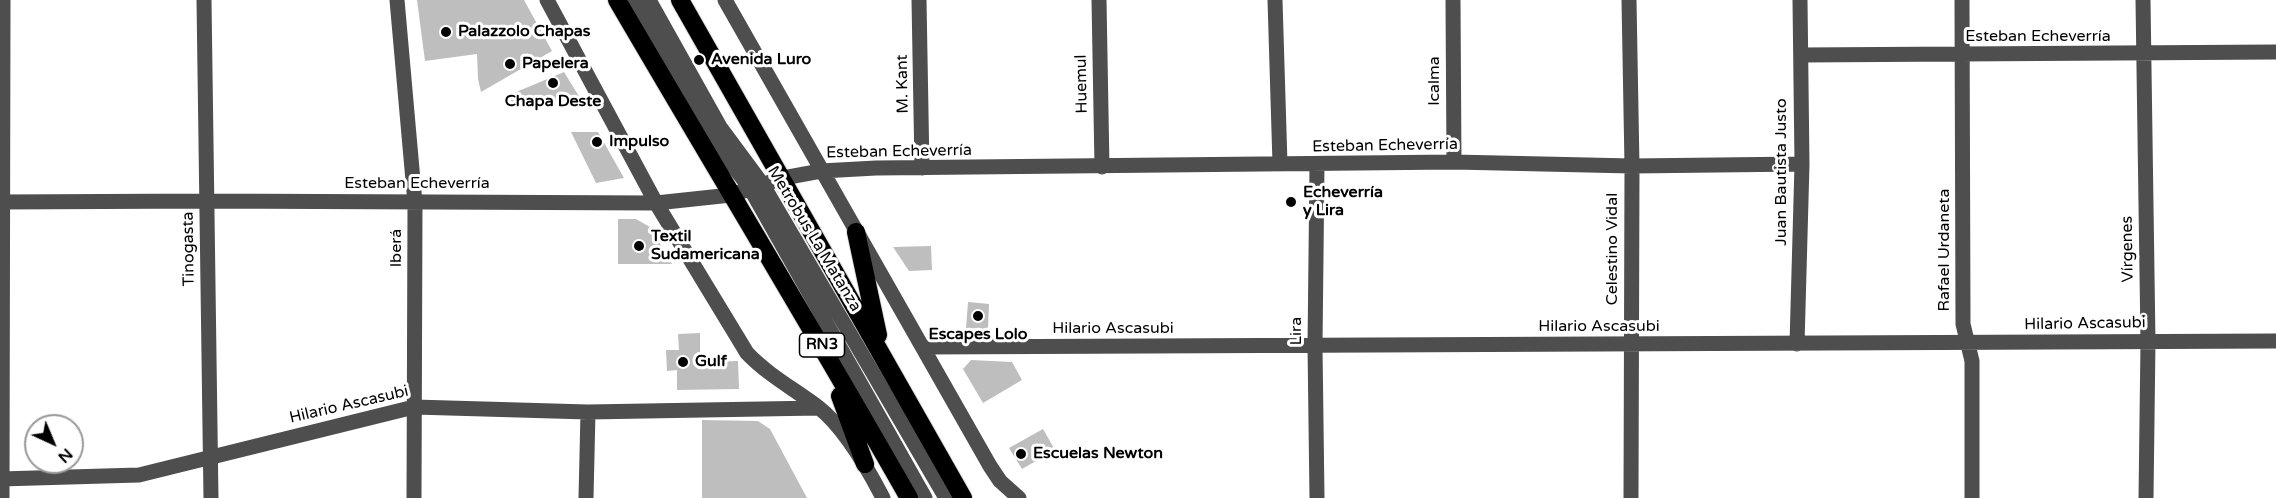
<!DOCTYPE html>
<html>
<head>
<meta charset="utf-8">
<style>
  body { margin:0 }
  #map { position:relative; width:2276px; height:498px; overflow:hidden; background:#fff; font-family:"Varela Round",sans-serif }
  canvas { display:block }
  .north { position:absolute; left:24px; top:414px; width:60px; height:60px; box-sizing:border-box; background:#fff; border:2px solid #999; border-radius:50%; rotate:136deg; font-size:16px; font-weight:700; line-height:24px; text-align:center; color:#000 }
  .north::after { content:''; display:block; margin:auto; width:21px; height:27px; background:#000; clip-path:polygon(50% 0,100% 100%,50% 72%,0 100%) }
</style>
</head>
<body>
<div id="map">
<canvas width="2276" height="498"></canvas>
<div class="north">N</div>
</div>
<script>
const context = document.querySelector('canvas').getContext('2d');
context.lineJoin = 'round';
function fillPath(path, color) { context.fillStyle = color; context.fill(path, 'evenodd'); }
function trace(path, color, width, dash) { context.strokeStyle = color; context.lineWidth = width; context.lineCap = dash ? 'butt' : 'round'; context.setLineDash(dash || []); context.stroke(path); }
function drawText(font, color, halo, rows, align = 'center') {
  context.font = font + ' "Varela Round",sans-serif'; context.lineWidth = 6; context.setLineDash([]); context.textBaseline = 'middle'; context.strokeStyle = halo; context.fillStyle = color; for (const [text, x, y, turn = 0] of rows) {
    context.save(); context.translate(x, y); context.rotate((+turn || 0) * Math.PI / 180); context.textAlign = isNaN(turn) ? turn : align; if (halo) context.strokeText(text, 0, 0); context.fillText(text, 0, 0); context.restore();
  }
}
fillPath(new Path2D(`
  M417,0H524L552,51L481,92L478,79L477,54L425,61Z
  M564,72L585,106H513L509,95Z
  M571,132H598L624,178L596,183Z
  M618,219H636L650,227L672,264H618Z
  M931,246L932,270L909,271L893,247Z
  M968,302L989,304L988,329L966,328Z
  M700,333V362L738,361L739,389L677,390V370L667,371L666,350H679L678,334Z
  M971,360L1012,362L1022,380L983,403L963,369Z
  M702,420L758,421L770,429L807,498H702Z
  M1043,429L1055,450L1022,469L1009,448Z`), '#bebebe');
const highway = new Path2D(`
  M617,0C714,166 814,331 909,498
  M680,0L963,498
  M856,232L878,335
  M840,396L865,464`);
trace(highway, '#dbdbdb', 20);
trace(new Path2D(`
  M204,0L211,498
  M397,0L415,203L414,498
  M547,0L656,203L747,353C768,375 794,389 818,407C844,427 868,469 883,498
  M635,0L711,137L750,188L925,498
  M649,0L720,127L763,185L946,498
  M725,0L990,466L1000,481L1019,498
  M919,0L922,168
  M1099,0L1102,167
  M1275,0L1280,164
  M1453,0L1454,162
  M1629,0L1632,166L1631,498
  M1962,0L1963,324L1972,361V498
  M2143,0L2148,341L2146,498
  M1801,55L2276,52
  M0,202L206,201L656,203L731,195L783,178L821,171L876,168L1454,162L1632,166L1802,164
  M1797,344L1802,164L1800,0
  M923,347L2276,341
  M0,479L139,475L414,407L588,412L819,408
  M2,498L3,0
  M586,498L588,412
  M1317,498L1315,346L1317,165`), '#4e4e4e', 15);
trace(highway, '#000', 18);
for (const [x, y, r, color] of [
  [446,32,6,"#000"],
  [699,60,6,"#000"],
  [510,64,6,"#000"],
  [553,83,6,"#000"],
  [597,142,6,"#000"],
  [1291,202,6,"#000"],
  [639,246,6,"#000"],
  [978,316,6,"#000"],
  [683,362,6,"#000"],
  [1021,454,6,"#000"]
]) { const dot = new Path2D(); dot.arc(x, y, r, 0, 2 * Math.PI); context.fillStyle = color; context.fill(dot); trace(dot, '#fff', 2); }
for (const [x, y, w] of [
  [822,345,45]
]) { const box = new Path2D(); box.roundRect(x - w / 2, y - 12, w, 24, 4.5); context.fillStyle = '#fff'; context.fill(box); trace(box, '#000', 1.5); }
drawText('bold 15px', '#000', null, [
  ["RN3",822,345]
]);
drawText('bold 16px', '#000', '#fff', [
  ["Palazzolo Chapas",458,32],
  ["Avenida Luro",711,60],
  ["Papelera",522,64],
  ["Chapa Deste",553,102,"center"],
  ["Impulso",609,142],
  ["Echeverría",1303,193],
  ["y Lira",1303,211],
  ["Textil",651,237],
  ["Sudamericana",651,255],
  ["Escapes Lolo",978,335,"center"],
  ["Gulf",695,362],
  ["Escuelas Newton",1033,454]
], 'left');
drawText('16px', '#000', '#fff', [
  ["Esteban Echeverría",2038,37],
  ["Icalma",1435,81,-90],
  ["M. Kant",903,84,-91],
  ["Huemul",1082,84,-91],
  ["Esteban Echeverría",1385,146,-1],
  ["Esteban Echeverría",899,152,-1],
  ["Juan Bautista Justo",1782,172,-90],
  ["Esteban Echeverría",417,184],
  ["Metrobus La Matanza",814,239,59],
  ["Iberá",397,248,-90],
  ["Tinogasta",189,249,-91],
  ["Celestino Vidal",1613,249,-90],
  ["Vírgenes",2128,249,-91],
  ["Rafael Urdaneta",1945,250,-90],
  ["Hilario Ascasubi",2085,324,-1],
  ["Hilario Ascasubi",1599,327],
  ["Hilario Ascasubi",1113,329],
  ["Lira",1297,331,-90],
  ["Hilario Ascasubi",349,405,-13]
]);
</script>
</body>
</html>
